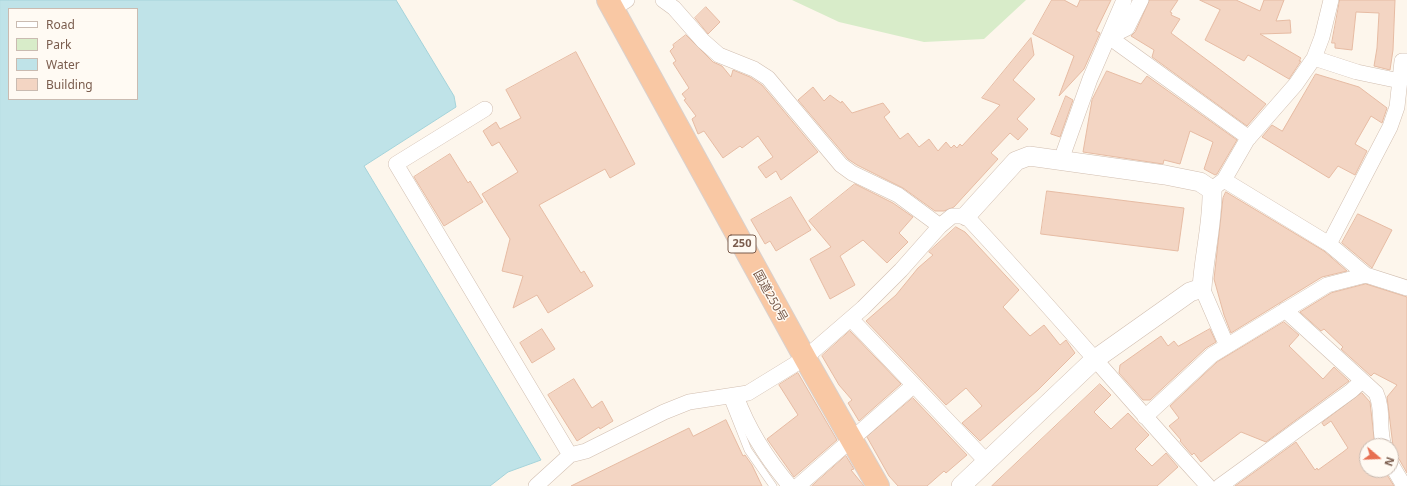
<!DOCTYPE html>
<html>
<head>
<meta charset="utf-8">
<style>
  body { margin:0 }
  #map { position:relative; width:1407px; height:486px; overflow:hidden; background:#fdf6ec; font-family:"Noto Sans",sans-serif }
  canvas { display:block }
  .legend { position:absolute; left:8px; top:8px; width:130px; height:92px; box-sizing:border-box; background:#fffaf3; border:1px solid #cabbb1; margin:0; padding:5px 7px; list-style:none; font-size:12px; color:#7a5c4d }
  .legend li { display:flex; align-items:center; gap:8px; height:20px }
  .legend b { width:20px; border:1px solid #cabbb1 }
  .north { position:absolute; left:1359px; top:438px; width:40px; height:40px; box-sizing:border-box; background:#fffaf3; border:1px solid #cabbb1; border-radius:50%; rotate:109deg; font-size:11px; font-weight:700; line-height:16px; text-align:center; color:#7a5c4d }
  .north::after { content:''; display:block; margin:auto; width:14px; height:18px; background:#e76f51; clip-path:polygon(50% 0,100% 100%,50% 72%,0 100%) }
</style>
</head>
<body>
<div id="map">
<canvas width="1407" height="486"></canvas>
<ul class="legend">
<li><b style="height:5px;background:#fff"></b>Road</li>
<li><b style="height:11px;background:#d8ecc9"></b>Park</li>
<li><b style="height:11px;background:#bfe3e8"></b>Water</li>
<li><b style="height:11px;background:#f3d5c3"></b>Building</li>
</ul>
<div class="north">N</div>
</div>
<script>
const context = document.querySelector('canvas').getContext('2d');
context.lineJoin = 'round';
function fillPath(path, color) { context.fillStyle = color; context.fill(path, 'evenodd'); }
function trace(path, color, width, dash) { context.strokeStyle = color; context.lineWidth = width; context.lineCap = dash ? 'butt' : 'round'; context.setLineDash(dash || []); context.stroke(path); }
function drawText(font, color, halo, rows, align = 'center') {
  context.font = font + ' "Noto Sans","Noto Sans JP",sans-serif'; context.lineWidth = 3; context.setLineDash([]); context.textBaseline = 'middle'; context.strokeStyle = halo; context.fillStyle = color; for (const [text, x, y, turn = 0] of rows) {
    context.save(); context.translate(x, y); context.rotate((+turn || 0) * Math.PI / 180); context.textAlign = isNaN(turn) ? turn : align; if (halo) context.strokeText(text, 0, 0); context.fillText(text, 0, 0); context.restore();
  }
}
fillPath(new Path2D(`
  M792,0H1026L984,39L924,42L839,22Z`), '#d8ecc9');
const water = new Path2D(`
  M0,0H396L454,96L456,107L364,166L541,460L508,472L490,486H0ZM9,9H137V99H9Z`);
fillPath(water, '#bfe3e8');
trace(water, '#a5d3da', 1);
const building = new Path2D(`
  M1052,0H1064L1077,7L1080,0H1111L1096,31L1100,33L1084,69L1059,96L1074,56L1033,34Z
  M1150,0H1178L1170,12L1172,13L1171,15L1180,19L1171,33L1266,104L1247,126L1152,57L1154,50L1131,36L1135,32Z
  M1200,0H1236L1260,11L1264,0H1284L1276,21L1290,20L1291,33L1260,34L1301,58L1299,61H1301L1289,79L1248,55L1244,61L1205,40L1220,10Z
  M1340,0H1395L1393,50L1390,70L1374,66L1377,48L1379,13L1356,12L1352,50L1335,48V43H1332Z
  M706,7L720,22L708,34L695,18Z
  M686,35L713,62L722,66L731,77L733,70L750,77L762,85L818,152L781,180L776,171L766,178L758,167L773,157L758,136L742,148L740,146L723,158L704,131L698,134L692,119L696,116L684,100L686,99L682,94L689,88L673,63L676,61L670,51L674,47L673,45Z
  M1031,38L1034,55L1013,80L1035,99L1017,119L1028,129L1018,140L1010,133L991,153L998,159L954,207L944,211H935L903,188L857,165L848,159L798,100L813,87L824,101L830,95L841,103L842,101L852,113L883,103L890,112L884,117L900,139L908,133L919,147L929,139L938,151L946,142L951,148L954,145L957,148L960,144L962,146L1000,105L982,98Z
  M576,52L635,164L610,178L605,169L539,205L581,273L584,271L593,286L548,313L537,295L513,308L523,276L502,271L510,239L482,194L518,172L499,142L492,146L483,131L496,122L500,129L521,118L506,90Z
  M1107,71L1141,84L1147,76L1237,140L1217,174L1215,175L1204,169L1213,142L1190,131L1180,164L1164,160L1163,164L1083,152L1092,100Z
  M1316,74L1359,87L1387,108L1382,123L1371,116L1355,144L1367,151L1355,175L1338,166L1329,178L1262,137L1272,125L1282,131Z
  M1066,96L1073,100L1060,137L1051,134Z
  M450,154L468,183L470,181L483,202L444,226L414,177Z
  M855,184L893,203L913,217L899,233L908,242L887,263L863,240L840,256L855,285L830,299L810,259L831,247L809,221Z
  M1047,191L1184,208L1178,251L1041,234Z
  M1226,192L1324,251L1347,271L1322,277L1231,333L1224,315L1214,279L1223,198Z
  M791,197L811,230L776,251L770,241L765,244L751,220Z
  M1358,214L1392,230L1372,268L1342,243Z
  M956,227L965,232L1019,290L1003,307L1030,336L1044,325L1060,345L1066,340L1075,353L1038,390L980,441L962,423L982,406L966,388L946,405L866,321L896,295L918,268L933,255L929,252Z
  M1366,284L1407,297V473L1399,459L1391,455L1393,446L1387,397L1397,385L1374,373L1371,376L1341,349L1343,347L1324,329L1321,331L1300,312L1331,293Z
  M1284,322L1299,335L1289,346L1323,379L1334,367L1349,381L1266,442L1241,432L1201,462L1194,453L1192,455L1180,441L1181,440L1169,426L1179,418L1170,406L1217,362Z
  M542,329L555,349L532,363L520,343Z
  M1210,329L1216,342L1206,348L1150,400H1143L1119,373L1120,365L1161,336L1168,346L1174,341L1178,346Z
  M850,331L901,384L859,421L848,403L852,400L839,385L822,356Z
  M798,373L837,440L794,477L767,439L798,415L779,385Z
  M574,379L592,408L602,401L613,421L600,429L599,427L577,441L548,395Z
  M1100,384L1111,395L1094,412L1111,429L1128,413L1149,435L1135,449L1152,466L1166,453L1178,467L1157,486H992Z
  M1362,393L1370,402L1375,446H1367V470H1384L1394,486H1235L1296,442L1315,470L1317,468L1318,470L1343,452L1348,448L1331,421L1324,426L1322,423Z
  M913,398L967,455L946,473L944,471L927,486H898L889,476L867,437Z
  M726,420L743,456L745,455L752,465L762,486H571L689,428L693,436Z
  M846,456L854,469L851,470L864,486H812Z`);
fillPath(building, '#f3d5c3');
trace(building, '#e6bba3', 1);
const service = new Path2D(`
  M727,397L748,450L773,486`);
const minor = new Path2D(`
  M663,0L674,8L703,41L719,55L754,69L768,78L841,165L852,173L898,195L940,226
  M1141,0L1127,28L1109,37L1249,138
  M613,9L627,0
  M1314,58L1357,72L1400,81
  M485,109L396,164L570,455
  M1061,160L1090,79L1124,0
  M1224,180L1247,140L1296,84L1314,58L1322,37L1331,0
  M1216,186L1224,180L1329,244L1366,275
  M1329,244L1390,127L1397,107L1402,61H1407
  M1202,288L1227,346
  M1285,310L1376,393C1384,410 1378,429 1384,446
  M851,319L987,462
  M736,396C748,429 767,459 790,486
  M1145,417L1212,355L1327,285L1366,275L1407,288
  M1391,464L1404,486
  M536,486L570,455L586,451L664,412L689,402L748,393L805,358L863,308L901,270L940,226L952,216H966C1049,304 1126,397 1208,486
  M798,486L914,385
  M1220,486L1351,391L1362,381`);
const tertiary = new Path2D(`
  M961,486L1094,360L1190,292L1202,288C1204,255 1213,222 1212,190L1200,182L1165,175L1029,156L1016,161L966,216`);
const trunk = new Path2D(`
  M608,0L805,358L878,486`);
trace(service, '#d1beb0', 8);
trace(minor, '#d1beb0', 16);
trace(tertiary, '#d1beb0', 20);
trace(trunk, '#dad1cd', 24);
trace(service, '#fff', 7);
trace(minor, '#fff', 15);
trace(tertiary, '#fff', 19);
trace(trunk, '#f9c8a4', 22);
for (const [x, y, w] of [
  [742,244,28]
]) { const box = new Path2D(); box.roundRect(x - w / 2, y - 9, w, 18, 3); context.fillStyle = '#fffaf3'; context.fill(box); trace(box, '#7a5c4d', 1); }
drawText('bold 11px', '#7a5c4d', null, [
  ["250",742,244]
]);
drawText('12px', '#7a5c4d', '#fffaf3', [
  ["国道250号",770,296,61]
]);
</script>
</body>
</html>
